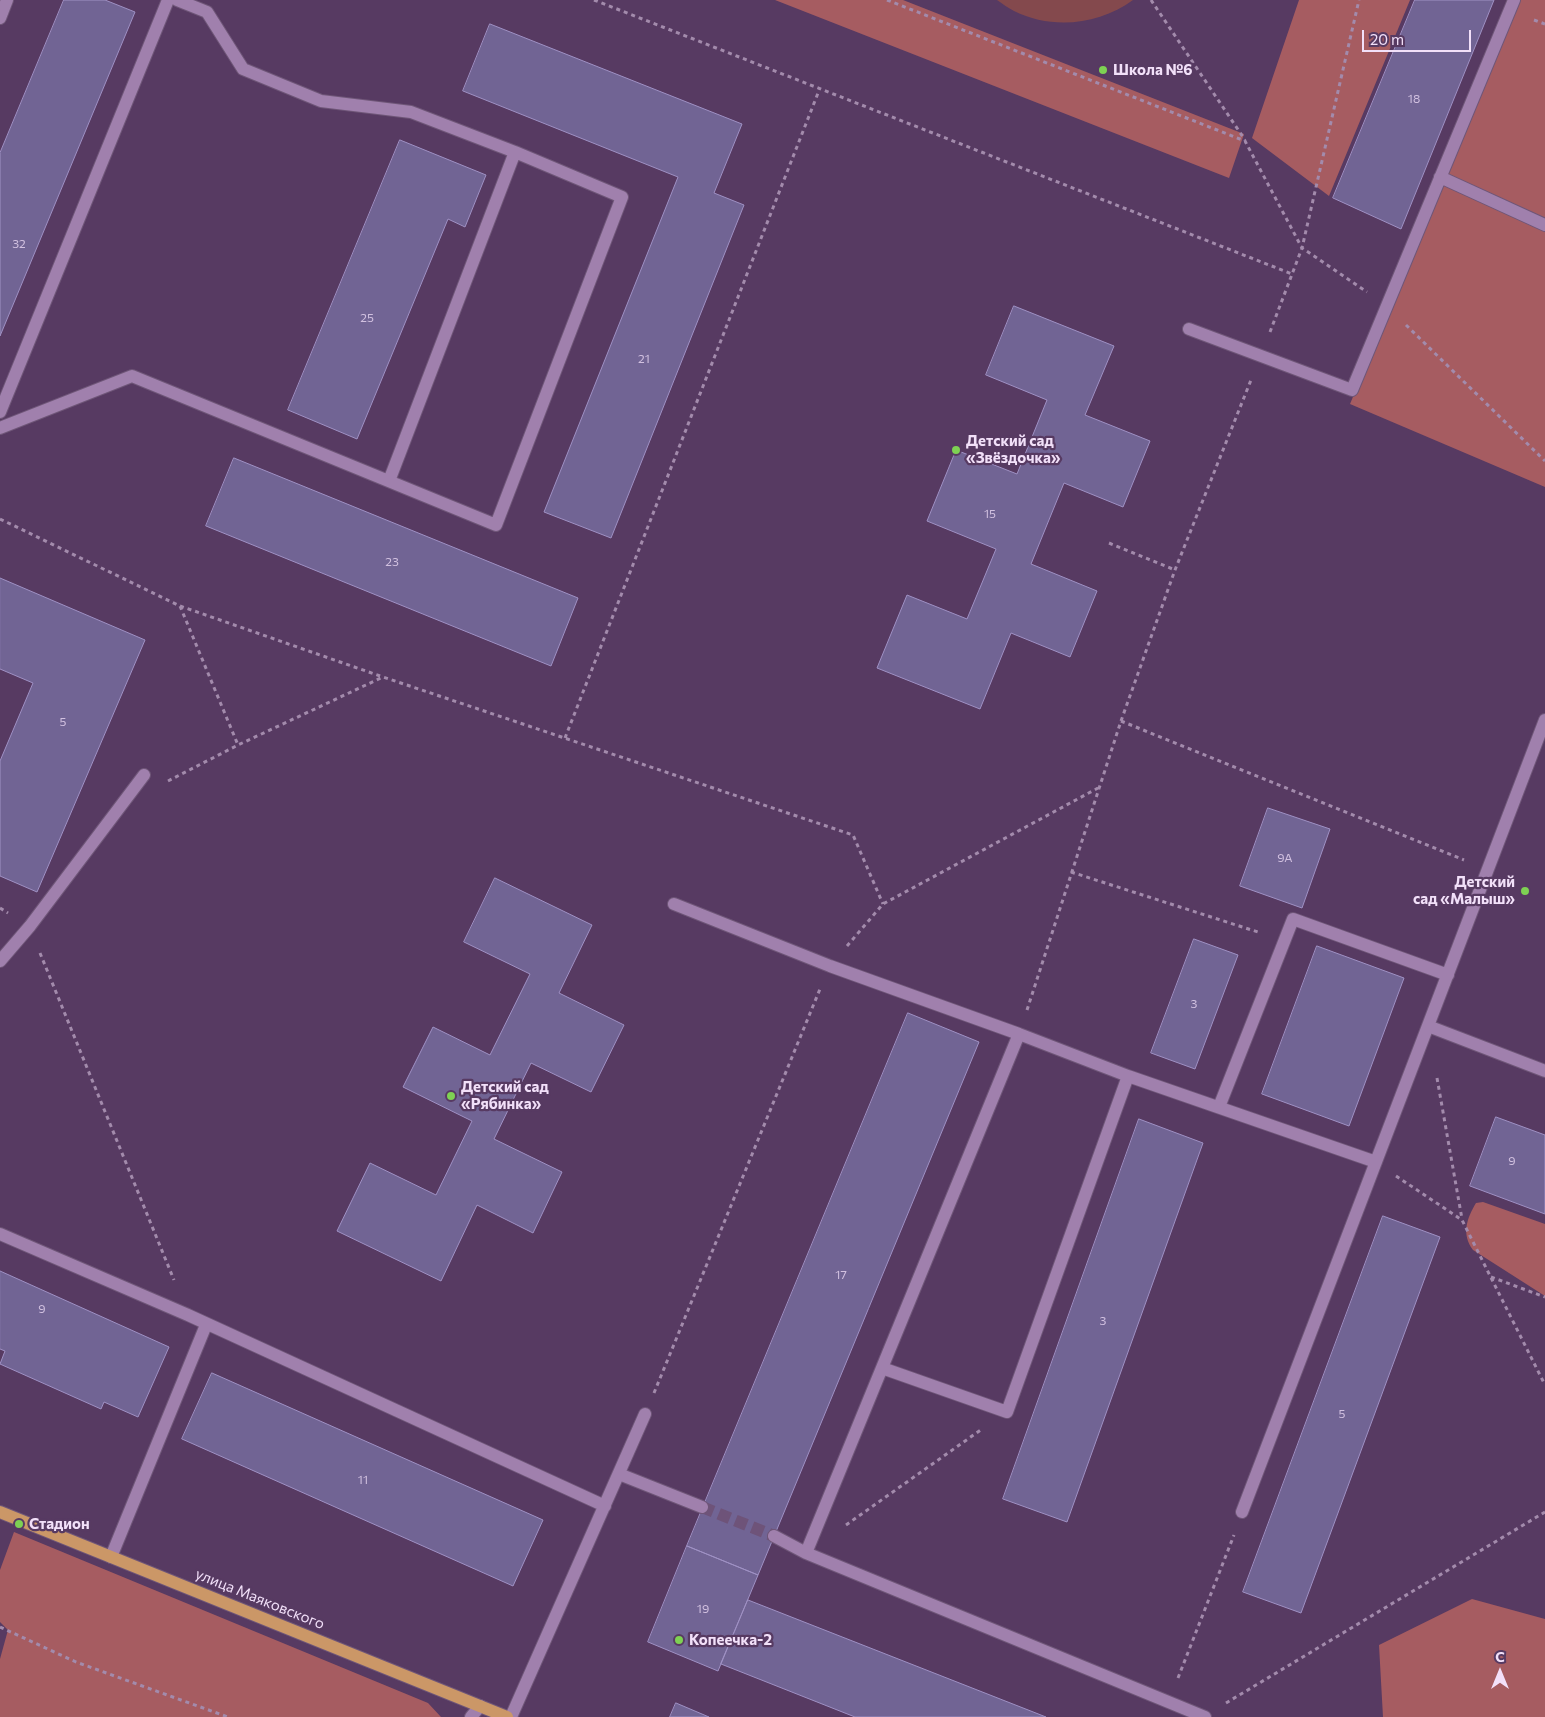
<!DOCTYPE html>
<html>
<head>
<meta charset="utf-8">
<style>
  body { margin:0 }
  #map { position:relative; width:1545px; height:1717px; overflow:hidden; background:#573a62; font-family:Commissioner,sans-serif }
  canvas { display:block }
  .north { position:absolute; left:1475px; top:1647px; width:50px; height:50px; -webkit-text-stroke:4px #573a62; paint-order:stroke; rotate:0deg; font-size:14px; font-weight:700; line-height:20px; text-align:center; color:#f2e0f9 }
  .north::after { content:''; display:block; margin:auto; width:18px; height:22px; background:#f2e0f9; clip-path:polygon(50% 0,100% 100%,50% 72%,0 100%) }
  .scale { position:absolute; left:1362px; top:30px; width:109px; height:22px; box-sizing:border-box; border:2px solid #f2e0f9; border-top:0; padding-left:6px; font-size:15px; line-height:18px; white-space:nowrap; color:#f2e0f9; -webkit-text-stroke:4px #573a62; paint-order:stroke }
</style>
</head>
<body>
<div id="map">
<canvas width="1545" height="1717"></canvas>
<div class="north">С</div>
<div class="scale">20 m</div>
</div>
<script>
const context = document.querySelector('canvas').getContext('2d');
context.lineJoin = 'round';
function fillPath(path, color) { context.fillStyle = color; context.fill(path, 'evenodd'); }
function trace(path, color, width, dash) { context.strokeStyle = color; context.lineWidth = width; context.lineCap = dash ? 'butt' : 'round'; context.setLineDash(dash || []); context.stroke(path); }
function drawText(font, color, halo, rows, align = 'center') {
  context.font = font + ' Commissioner,sans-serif'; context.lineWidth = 4.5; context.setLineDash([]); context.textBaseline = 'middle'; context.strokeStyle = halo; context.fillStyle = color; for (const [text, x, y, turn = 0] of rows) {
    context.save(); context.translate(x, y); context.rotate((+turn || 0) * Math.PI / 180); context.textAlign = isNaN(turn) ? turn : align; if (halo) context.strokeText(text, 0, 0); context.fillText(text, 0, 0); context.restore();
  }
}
fillPath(new Path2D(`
  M997,0H1133C1099,25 1052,30 1014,11C1008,8 1003,4 997,0Z`), '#84494d');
fillPath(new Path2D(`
  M775,0H903L1244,134L1229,178Z
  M1299,0H1410L1329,196L1252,138Z
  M1518,0H1545V487L1350,404Z
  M1483,1202L1545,1224V1296L1473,1250C1461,1234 1467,1218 1476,1203Z
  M14,1532L428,1703L441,1717H0V1659L8,1630L0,1622V1570Z
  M1472,1599L1545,1619V1717H1383L1379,1645Z`), '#a65c61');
const building = new Path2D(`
  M64,0H105L135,12L0,336V153Z
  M1415,0H1494L1401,229L1333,198Z
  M490,24L742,124L714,193L744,205L611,538L544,512L678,177L463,91Z
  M400,140L486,175L465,227L448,219L357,439L288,410Z
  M1014,306L1114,346L1085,415L1150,441L1123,507L1064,483L1031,564L1097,591L1070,657L1011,633L980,709L877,668L907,595L967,619L996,549L927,521L956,450L1017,474L1047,400L986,375Z
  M234,458L578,598L551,666L206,526Z
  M0,578L145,640L37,892L0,876V761L33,683L0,669Z
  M1268,808L1330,829L1302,908L1240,886Z
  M495,878L592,925L559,993L624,1025L591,1092L531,1063L494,1139L562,1172L533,1233L477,1205L441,1281L337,1231L370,1163L436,1195L472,1121L403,1087L433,1027L490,1055L530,974L464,942Z
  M1194,939L1238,955L1195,1069L1151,1053Z
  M1317,946L1404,978L1349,1126L1262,1094Z
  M908,1013L979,1042L758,1575L687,1546Z
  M1496,1117L1545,1135V1214L1470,1186Z
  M1139,1119L1203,1143L1067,1522L1003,1499Z
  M1383,1216L1440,1237L1301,1613L1243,1592Z
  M0,1271L169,1347L138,1417L104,1402L101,1409L0,1364L5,1351L0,1349Z
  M212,1373L543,1520L513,1586L182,1439Z
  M687,1546L758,1575L718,1671L648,1642Z
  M748,1600L1046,1717H855L721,1664Z
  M676,1703L709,1717H670Z`);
fillPath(building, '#716494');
trace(building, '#9f91c4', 1);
trace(new Path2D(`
  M702,1507L774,1536`), '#6e5379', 12, [12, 6]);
const minor = new Path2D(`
  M0,18L7,0
  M1440,177L1545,225
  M1189,329L1352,390L1514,0
  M0,412L168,0
  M0,428L132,376L496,525L622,197L515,152L411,112L321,101L243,69L207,12L177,0
  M389,481L515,152
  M674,904L830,966L1019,1034L1128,1076L1376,1162
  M0,961L30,926L144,775
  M1428,1026L1545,1071
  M1219,1107L1293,919L1448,975
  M0,1234L188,1315L605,1506
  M882,1368L1007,1412L1128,1076
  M619,1474L702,1507
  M1242,1512L1545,720
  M774,1536L806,1553L1205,1717
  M806,1553L1019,1034
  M111,1557L206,1325
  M471,1717L480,1706
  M511,1717L645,1414`);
const major = new Path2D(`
  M0,1512L507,1717`);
trace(minor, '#6f5678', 14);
trace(major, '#6f5678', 14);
trace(new Path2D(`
  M594,0L1292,274
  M887,0L1245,141L1302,248L1367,292
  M1151,0L1245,140
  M1534,20L1545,24
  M1406,325L1545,461
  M1270,332L1302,248L1359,0
  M0,519L180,606L238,745
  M1109,543L1175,570
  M180,606L383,677
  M1121,721L1464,860
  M565,738L820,88
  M168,781L238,745L383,677L853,835L883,904
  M1071,872L1261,933
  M0,908L8,913
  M847,946L883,904L1098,788
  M40,953L174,1280
  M1027,1010L1121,721L1175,570L1251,380
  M1437,1078L1462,1219
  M1396,1176L1462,1220L1545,1385
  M1491,1277L1545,1297
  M654,1393L820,989
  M846,1525L982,1429
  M0,1627L76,1662L228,1717
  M1178,1678L1234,1535
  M1226,1703L1545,1512`), '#a38bac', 3, [4, 4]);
trace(minor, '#a080ad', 12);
trace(major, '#cb9767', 12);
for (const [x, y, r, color] of [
  [1103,70,5,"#7ed153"],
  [956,450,5,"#7ed153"],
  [1525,891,5,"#7ed153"],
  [451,1096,5,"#7ed153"],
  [19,1524,5,"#7ed153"],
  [679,1640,5,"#7ed153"]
]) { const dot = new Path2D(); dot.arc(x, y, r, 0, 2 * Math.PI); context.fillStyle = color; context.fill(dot); trace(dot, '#573a62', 2); }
drawText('12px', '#d2c1e0', null, [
  ["18",1414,99],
  ["32",19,244],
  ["25",367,318],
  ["21",644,359],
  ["15",990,514],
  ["23",392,562],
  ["5",63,722],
  ["9А",1285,858],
  ["3",1194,1004],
  ["9",1512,1161],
  ["17",841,1275],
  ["9",42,1309],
  ["3",1103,1321],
  ["5",1342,1414],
  ["11",363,1480],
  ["19",703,1609]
]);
drawText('bold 15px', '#f2e0f9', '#573a62', [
  ["Школа №6",1113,70],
  ["Детский сад",966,441],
  ["«Звёздочка»",966,458],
  ["Детский",1515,882,"right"],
  ["сад «Малыш»",1515,899,"right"],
  ["Детский сад",461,1087],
  ["«Рябинка»",461,1104],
  ["Стадион",29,1524],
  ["Копеечка-2",689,1640]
], 'left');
drawText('15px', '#f2e0f9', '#573a62', [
  ["улица Маяковского",260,1599,22]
]);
</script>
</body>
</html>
